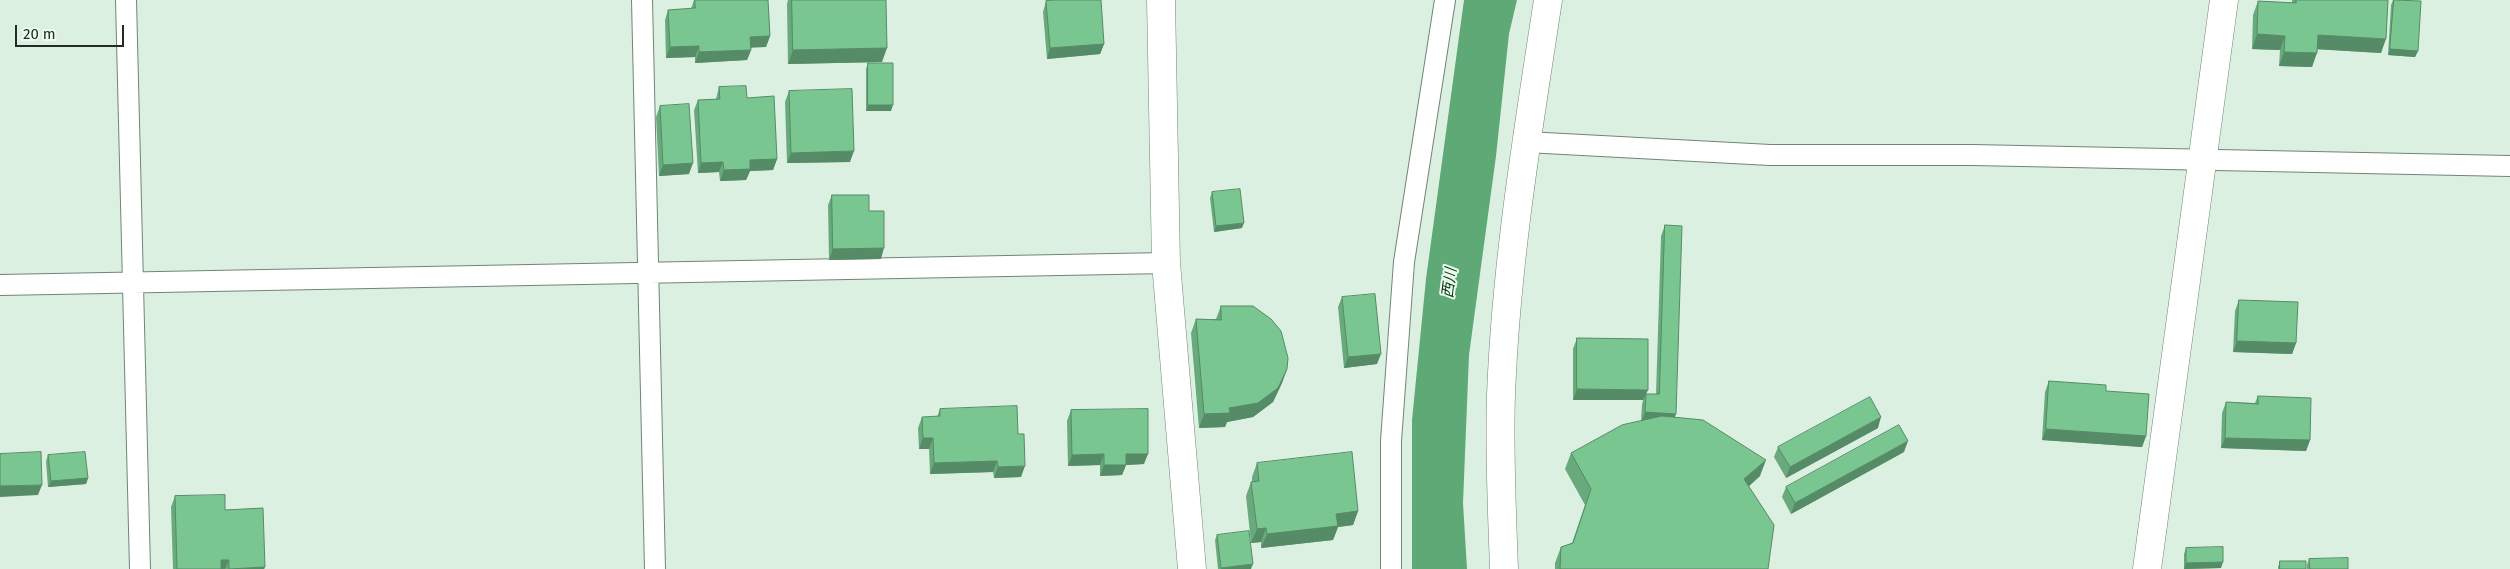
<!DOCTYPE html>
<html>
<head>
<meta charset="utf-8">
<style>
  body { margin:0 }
  #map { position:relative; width:2510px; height:569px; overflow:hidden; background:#dbf0e0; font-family:"Fira Sans",sans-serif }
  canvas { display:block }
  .scale { position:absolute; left:15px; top:25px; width:109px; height:22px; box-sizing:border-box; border:2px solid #232b25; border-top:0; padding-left:6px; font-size:15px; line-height:18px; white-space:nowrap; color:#232b25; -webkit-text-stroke:4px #e8feed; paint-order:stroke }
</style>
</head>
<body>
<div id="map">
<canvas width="2510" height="569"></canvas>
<div class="scale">20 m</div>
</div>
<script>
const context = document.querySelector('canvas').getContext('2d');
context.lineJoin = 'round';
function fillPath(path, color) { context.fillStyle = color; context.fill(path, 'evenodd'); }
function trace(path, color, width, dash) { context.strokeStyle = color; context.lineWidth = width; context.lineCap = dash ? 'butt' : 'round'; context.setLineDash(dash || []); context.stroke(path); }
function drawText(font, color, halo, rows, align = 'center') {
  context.font = font + ' "Fira Sans","Noto Sans JP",sans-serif'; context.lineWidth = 4; context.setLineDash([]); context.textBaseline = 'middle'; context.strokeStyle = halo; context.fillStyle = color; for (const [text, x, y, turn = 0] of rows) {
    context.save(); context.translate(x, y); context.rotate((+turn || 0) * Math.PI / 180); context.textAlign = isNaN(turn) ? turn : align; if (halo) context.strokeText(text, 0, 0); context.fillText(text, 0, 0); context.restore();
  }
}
fillPath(new Path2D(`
  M1464,0H1517L1509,34L1496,156L1469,355L1463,503L1467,569H1412V420L1426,279Z`), '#5ea976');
const service = new Path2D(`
  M126,0L140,569
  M642,0L655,569
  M1526,142L1770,155H1972L2510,166
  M0,285L1166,263
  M1391,569V441L1404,262L1445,0`);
const minor = new Path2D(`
  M1161,0L1166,263L1192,569
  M1504,569C1502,511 1499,453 1501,395C1506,262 1528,131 1548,0
  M2147,569L2224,0`);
trace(service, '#718576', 22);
trace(minor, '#718576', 29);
trace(service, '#fff', 20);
trace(minor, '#fff', 28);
fillPath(new Path2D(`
  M694,0H768L770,36L766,47H751V50L747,60L695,63V57L666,58L665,20L668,10L691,9Z
  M788,0H886L882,62L788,64L787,4Z
  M2292,0H2388L2381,53L2317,49L2312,67L2279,66L2280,50L2252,49L2253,15L2258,1L2292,3Z
  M2393,0L2418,51L2415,57L2388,55L2391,5Z
  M1046,1L1104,44L1100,54L1047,59L1043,12Z
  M868,63L891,111H866V69Z
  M719,87L747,98L777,159L773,170L750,171L746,180L720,181L719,172L698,173L694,110L698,100L716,99Z
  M789,91L850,162L787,163L785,102Z
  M660,106L689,174L659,176L656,117Z
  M1212,192L1242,228L1214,232L1210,198Z
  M832,195L869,211L881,259L829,260L828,205Z
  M1665,225L1674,417L1760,476L1749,486L1768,569H1555V563L1561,547L1572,543L1585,505L1565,469L1571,453L1641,421L1642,405L1643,400H1573V349L1577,338L1646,394H1656L1661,236Z
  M1342,297L1377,364L1344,368L1338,307Z
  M2239,300L2296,343L2292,354L2233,352L2235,311Z
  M1221,306L1287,369L1282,383L1273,402L1253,417L1227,422L1225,427L1199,428L1191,333L1196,319H1216Z
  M2049,381L2106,391L2146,436L2142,447L2042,440L2045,392Z
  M2258,396L2310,440L2306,451L2221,448L2222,413L2226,402L2255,403Z
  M940,409L1018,434L1021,477L994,478L993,472L930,474L929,449H919L918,428L922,417H937Z
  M1071,410L1144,464L1126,465L1122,475L1100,476V465L1068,466L1067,421Z
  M1878,428L1786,478L1774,457L1778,447Z
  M1904,452L1791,514L1782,497L1786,487Z
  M48,455L88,478L86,484L48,487L46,461Z
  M1257,463L1358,511L1353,525L1338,527L1333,540L1261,548V542L1251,543L1246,496L1251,482L1252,481V477Z
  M175,496L225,510L265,567L264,569H173L171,507Z
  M1217,535L1251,569H1218L1215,540Z
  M2186,548L2221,568L2184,569V554Z
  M2309,559L2348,569H2307V565Z
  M2280,561L2306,569H2278V567Z`), '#69aa7d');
fillPath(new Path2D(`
  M2257,34L2285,36L2280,50L2252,49Z
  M2318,35L2386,39L2381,53L2313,49Z
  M770,36L766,47L746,48L750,37Z
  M1104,44L1100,54L1047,59L1050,48Z
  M699,46L695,57L666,58L670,47Z
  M887,48L882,62L788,64L793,50Z
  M2390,49L2418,51L2415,57L2388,55Z
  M751,50L747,60L695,63L699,52Z
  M2284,52L2317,53L2312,67L2279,66Z
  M868,105H893L891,111H866Z
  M854,151L850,162L787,163L791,153Z
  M777,159L773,170L750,171L746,180L720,181L724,170L750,160Z
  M723,162L719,172L698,173L701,163Z
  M693,163L689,174L659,176L663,165Z
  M1244,223L1242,228L1214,232L1216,226Z
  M884,248L881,259L829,260L833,249Z
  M2237,341L2296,343L2292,354L2233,352Z
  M1381,354L1377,364L1344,368L1348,357Z
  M1287,369L1282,383L1273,402L1253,417L1227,422L1225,427L1199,428L1204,414Z
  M1577,389L1648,390L1643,400H1573Z
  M1645,412L1676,414L1672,424L1641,423Z
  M1881,417L1878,428L1786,478L1790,467Z
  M2046,429L2146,436L2142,447L2042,440Z
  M923,438H933L929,449H919Z
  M2225,438L2310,440L2306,451L2221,448Z
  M1908,441L1904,452L1791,514L1795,503Z
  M1104,454L1100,465L1068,466L1072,455Z
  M1126,454H1148L1144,464L1126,465L1122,475L1100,476L1104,465Z
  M1766,460L1760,476L1738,496L1744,479Z
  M997,461L993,472L930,474L934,463Z
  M1025,466L1021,477L994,478L998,467Z
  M88,478L86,484L48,487L51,481Z
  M42,485L38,495L0,497V486Z
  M1358,511L1353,525L1338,527L1333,540L1261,548L1267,534L1336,514Z
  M1266,528L1261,542L1251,543L1257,529Z
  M221,560H229L225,569H218Z
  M2223,562L2221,568L2184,569L2186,563Z
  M1253,564L1251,569H1221V568Z
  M265,567L264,569H229Z`), '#558b66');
const building = new Path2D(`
  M695,0H768L770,36L750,37L751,50L699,52V46L670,47L668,10L695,8Z
  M792,0H886L887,48L793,50Z
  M1057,0H1101L1104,44L1050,48L1046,1Z
  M2296,0H2388L2386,39L2318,35L2317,53L2284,52L2285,36L2257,34L2258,1L2296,3Z
  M2394,0L2421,1L2418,51L2390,49Z
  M868,63H893V105H868Z
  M746,86L747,98L774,96L777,159L750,160V169L724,170L723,162L701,163L698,100L720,99L719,87Z
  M852,89L854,151L791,153L789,91Z
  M689,104L693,163L663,165L660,106Z
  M1240,189L1244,223L1216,226L1212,192Z
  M832,195H869V211H884V248L833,249Z
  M1665,225L1682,226L1676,414L1645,412L1646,394H1659Z
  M1375,294L1381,354L1348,357L1342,297Z
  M2239,300L2298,302L2296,343L2237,341Z
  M1221,306H1253L1271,319L1281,331L1288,358L1287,369L1278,388L1258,403L1229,408L1230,413L1204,414L1196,319L1221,320Z
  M1577,338L1648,339V390L1577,389Z
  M2049,381L2106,385V391L2149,394L2146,436L2046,429Z
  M2258,396L2311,398L2310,440L2225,438L2226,402L2258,404Z
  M1870,397L1881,417L1790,467L1778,447Z
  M1017,406L1018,434H1024L1025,466L998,467L997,461L934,463L933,438H923L922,417L940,416V409Z
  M1148,409V454H1126V465H1104V454L1072,455L1071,410Z
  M1662,416L1703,420L1766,460L1744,479L1774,525L1768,569H1560L1561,547L1573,543L1591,489L1571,453L1622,425Z
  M1899,425L1908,441L1795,503L1786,487Z
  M41,452L42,485L0,486V454Z
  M85,452L88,478L51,481L48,455Z
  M1352,452L1358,511L1336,514L1338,526L1267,534L1266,528L1257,529L1251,482L1259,481L1257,463Z
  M225,495V510L263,508L265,567L229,569V560H221V569H177L175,496Z
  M1249,531L1253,564L1221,568L1217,535Z
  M2223,547V562L2186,563V548Z
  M2348,558V569H2310L2309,559Z
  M2280,561H2306V569H2280Z`);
fillPath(building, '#7ac691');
trace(building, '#558b66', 1);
drawText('italic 15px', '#10311c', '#e8feed', [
  ["西川",1450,283,-83]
]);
</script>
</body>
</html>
